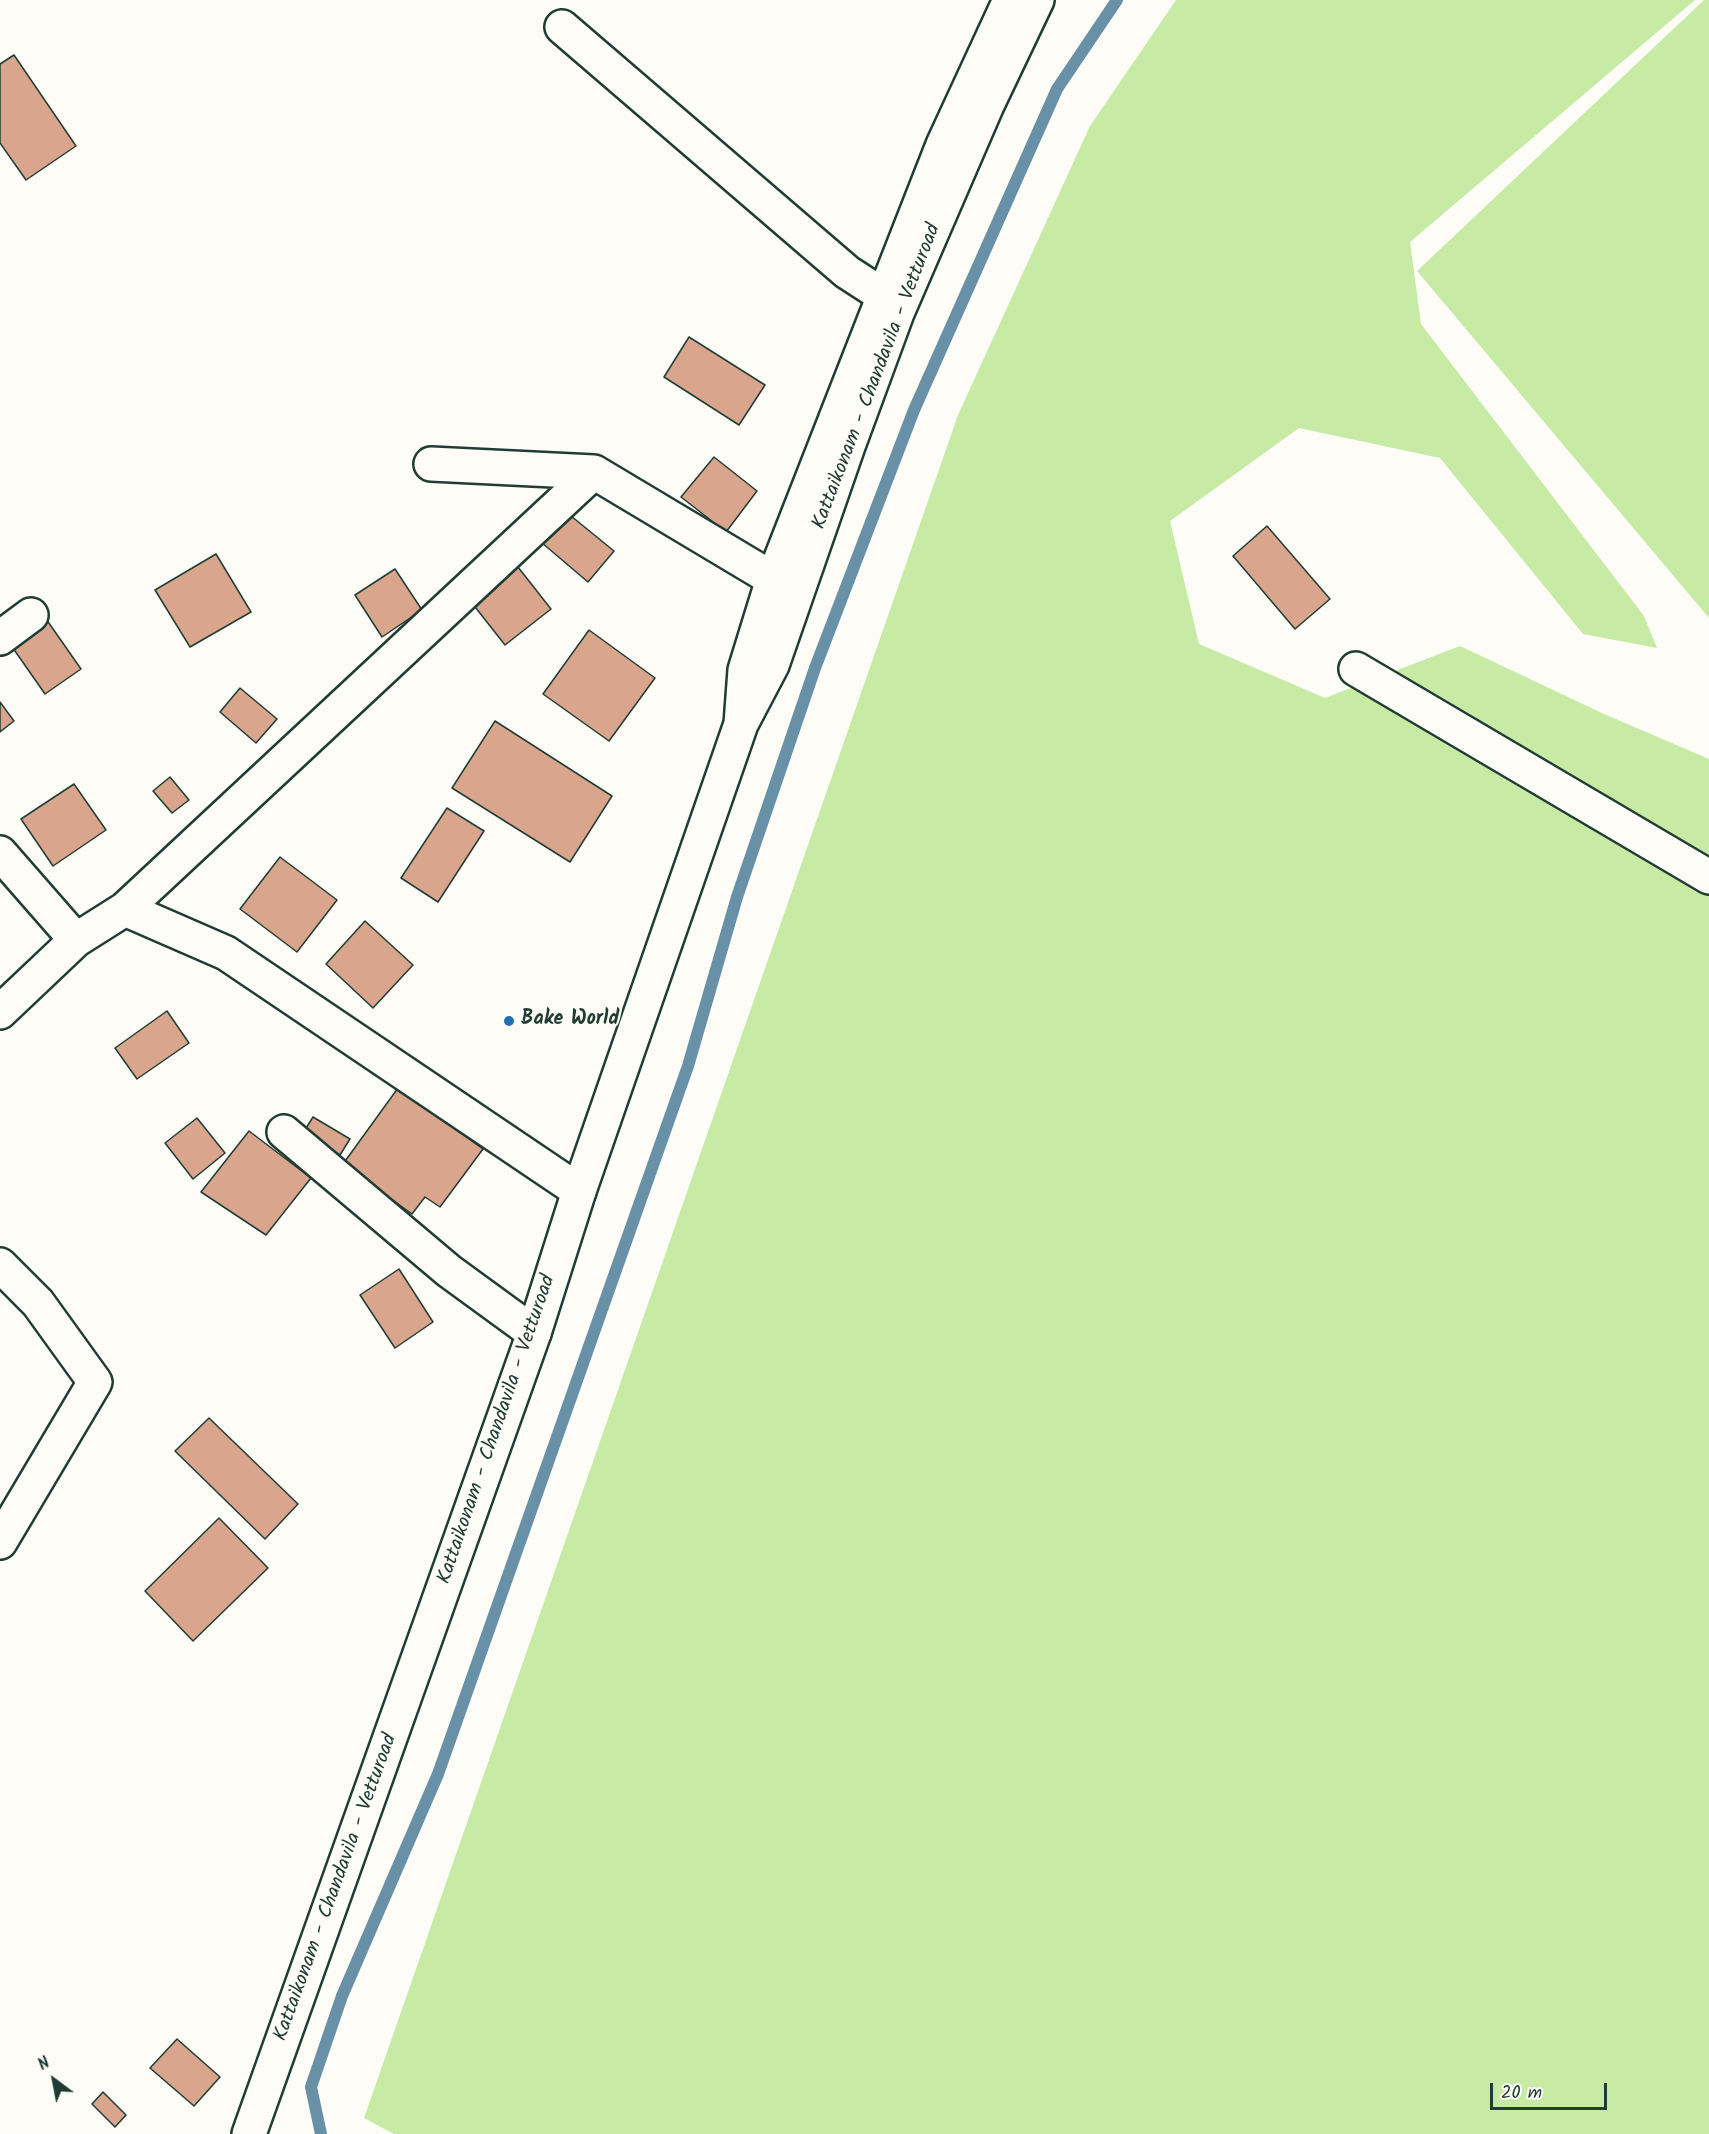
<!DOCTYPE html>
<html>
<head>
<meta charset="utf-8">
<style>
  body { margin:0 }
  #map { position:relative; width:1709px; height:2134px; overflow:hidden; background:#fdfcf7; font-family:Kalam,sans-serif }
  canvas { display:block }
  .north { position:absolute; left:24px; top:2050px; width:60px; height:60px; -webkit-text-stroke:4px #fdfcf7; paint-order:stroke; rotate:328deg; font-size:16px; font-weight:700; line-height:24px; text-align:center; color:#1f3d34 }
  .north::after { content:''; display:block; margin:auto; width:21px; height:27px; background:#1f3d34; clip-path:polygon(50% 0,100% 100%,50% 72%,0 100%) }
  .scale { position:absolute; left:1490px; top:2083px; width:117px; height:27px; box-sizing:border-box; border:3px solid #1f3d34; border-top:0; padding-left:8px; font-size:18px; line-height:21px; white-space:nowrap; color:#1f3d34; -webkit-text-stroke:4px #fdfcf7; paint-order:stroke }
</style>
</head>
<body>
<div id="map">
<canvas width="1709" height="2134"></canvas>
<div class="north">N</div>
<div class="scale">20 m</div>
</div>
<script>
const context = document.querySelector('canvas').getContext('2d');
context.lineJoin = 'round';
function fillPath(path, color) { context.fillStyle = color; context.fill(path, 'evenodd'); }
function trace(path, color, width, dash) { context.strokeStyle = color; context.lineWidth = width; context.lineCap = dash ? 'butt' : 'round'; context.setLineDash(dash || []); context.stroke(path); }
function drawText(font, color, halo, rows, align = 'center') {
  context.font = font + ' Kalam,sans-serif'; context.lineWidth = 4.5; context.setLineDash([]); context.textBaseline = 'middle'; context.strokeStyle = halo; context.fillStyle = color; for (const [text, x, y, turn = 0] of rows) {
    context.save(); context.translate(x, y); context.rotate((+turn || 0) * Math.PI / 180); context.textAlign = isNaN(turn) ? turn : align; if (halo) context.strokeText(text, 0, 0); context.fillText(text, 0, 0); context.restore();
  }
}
fillPath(new Path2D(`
  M1176,0H1695L1410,242L1421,324L1644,616L1657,648L1583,634L1440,458L1299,428L1170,521L1199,644L1325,698L1460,646L1604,714L1709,759V2134H394L364,2118L958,415L1090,126Z
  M1704,0H1709V618L1417,271Z`), '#c7eba5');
trace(new Path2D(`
  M321,2134L311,2087L342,1996L438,1774L688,1066L737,897L815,668L914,410L1057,89L1117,0`), '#6890a7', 12);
const building = new Path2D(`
  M14,55L76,146L26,180L0,143V64Z
  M689,337L765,385L739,425L664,377Z
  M714,457L757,491L726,532L681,497Z
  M560,507L614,551L588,582L535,537Z
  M1267,526L1330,599L1295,629L1233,556Z
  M216,554L251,612L190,647L155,590Z
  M514,562L551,609L505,645L468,598Z
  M395,569L422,610L382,637L355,595Z
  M44,616L81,669L45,694L8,641Z
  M589,630L655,678L609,741L543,694Z
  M240,688L277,719L256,743L220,712Z
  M0,702L14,721L0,732Z
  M495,721L612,796L570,862L452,788Z
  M170,777L189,800L172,813L153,791Z
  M74,784L106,830L53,866L21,819Z
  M447,808L484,831L438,902L401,878Z
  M280,857L337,900L297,952L240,909Z
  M365,921L413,965L373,1008L326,964Z
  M167,1011L189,1043L137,1079L115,1048Z
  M398,1088L483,1149L440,1207L425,1197L412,1214L343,1164Z
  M313,1117L350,1139L340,1155L303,1133Z
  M197,1118L225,1153L193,1179L165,1143Z
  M249,1131L311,1178L266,1235L201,1192Z
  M399,1269L433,1322L395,1348L360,1295Z
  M209,1418L298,1504L265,1539L175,1451Z
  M219,1518L268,1568L193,1641L145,1591Z
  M177,2039L220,2077L194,2106L150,2068Z
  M103,2092L126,2115L115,2127L92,2104Z`);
fillPath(building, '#d9a58d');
trace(building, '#1f3d34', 1.5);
const minor = new Path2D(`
  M562,27L847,272L884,296
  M431,464L594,472L773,579
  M0,638L31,615
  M1356,669L1709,877
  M0,853L76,940L125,909L226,953L579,1191
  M125,909L594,472
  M0,1012L76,940
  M284,1132L449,1271L534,1333
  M0,1265L38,1303L95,1382L0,1542`);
const major = new Path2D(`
  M1010,0L943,145L773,579L745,670L741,724L772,665L848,446L897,313L987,105L1037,0
  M249,2134L534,1333L579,1191L741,724`);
trace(minor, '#1f3d34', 38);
trace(major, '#1f3d34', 38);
trace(minor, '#fdfcf7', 33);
trace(major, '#fdfcf7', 33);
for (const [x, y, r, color] of [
  [509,1021,6,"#1f6fb2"]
]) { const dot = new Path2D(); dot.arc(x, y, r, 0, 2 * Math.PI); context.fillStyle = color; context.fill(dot); trace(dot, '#fdfcf7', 2); }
drawText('20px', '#1f3d34', '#fdfcf7', [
  ["Kattaikonam - Chandavila - Vetturoad",878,377,-69],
  ["Kattaikonam - Chandavila - Vetturoad",498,1430,-71],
  ["Kattaikonam - Chandavila - Vetturoad",337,1888,-70]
]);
drawText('bold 20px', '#1f3d34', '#fdfcf7', [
  ["Bake World",521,1021]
], 'left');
</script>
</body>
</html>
